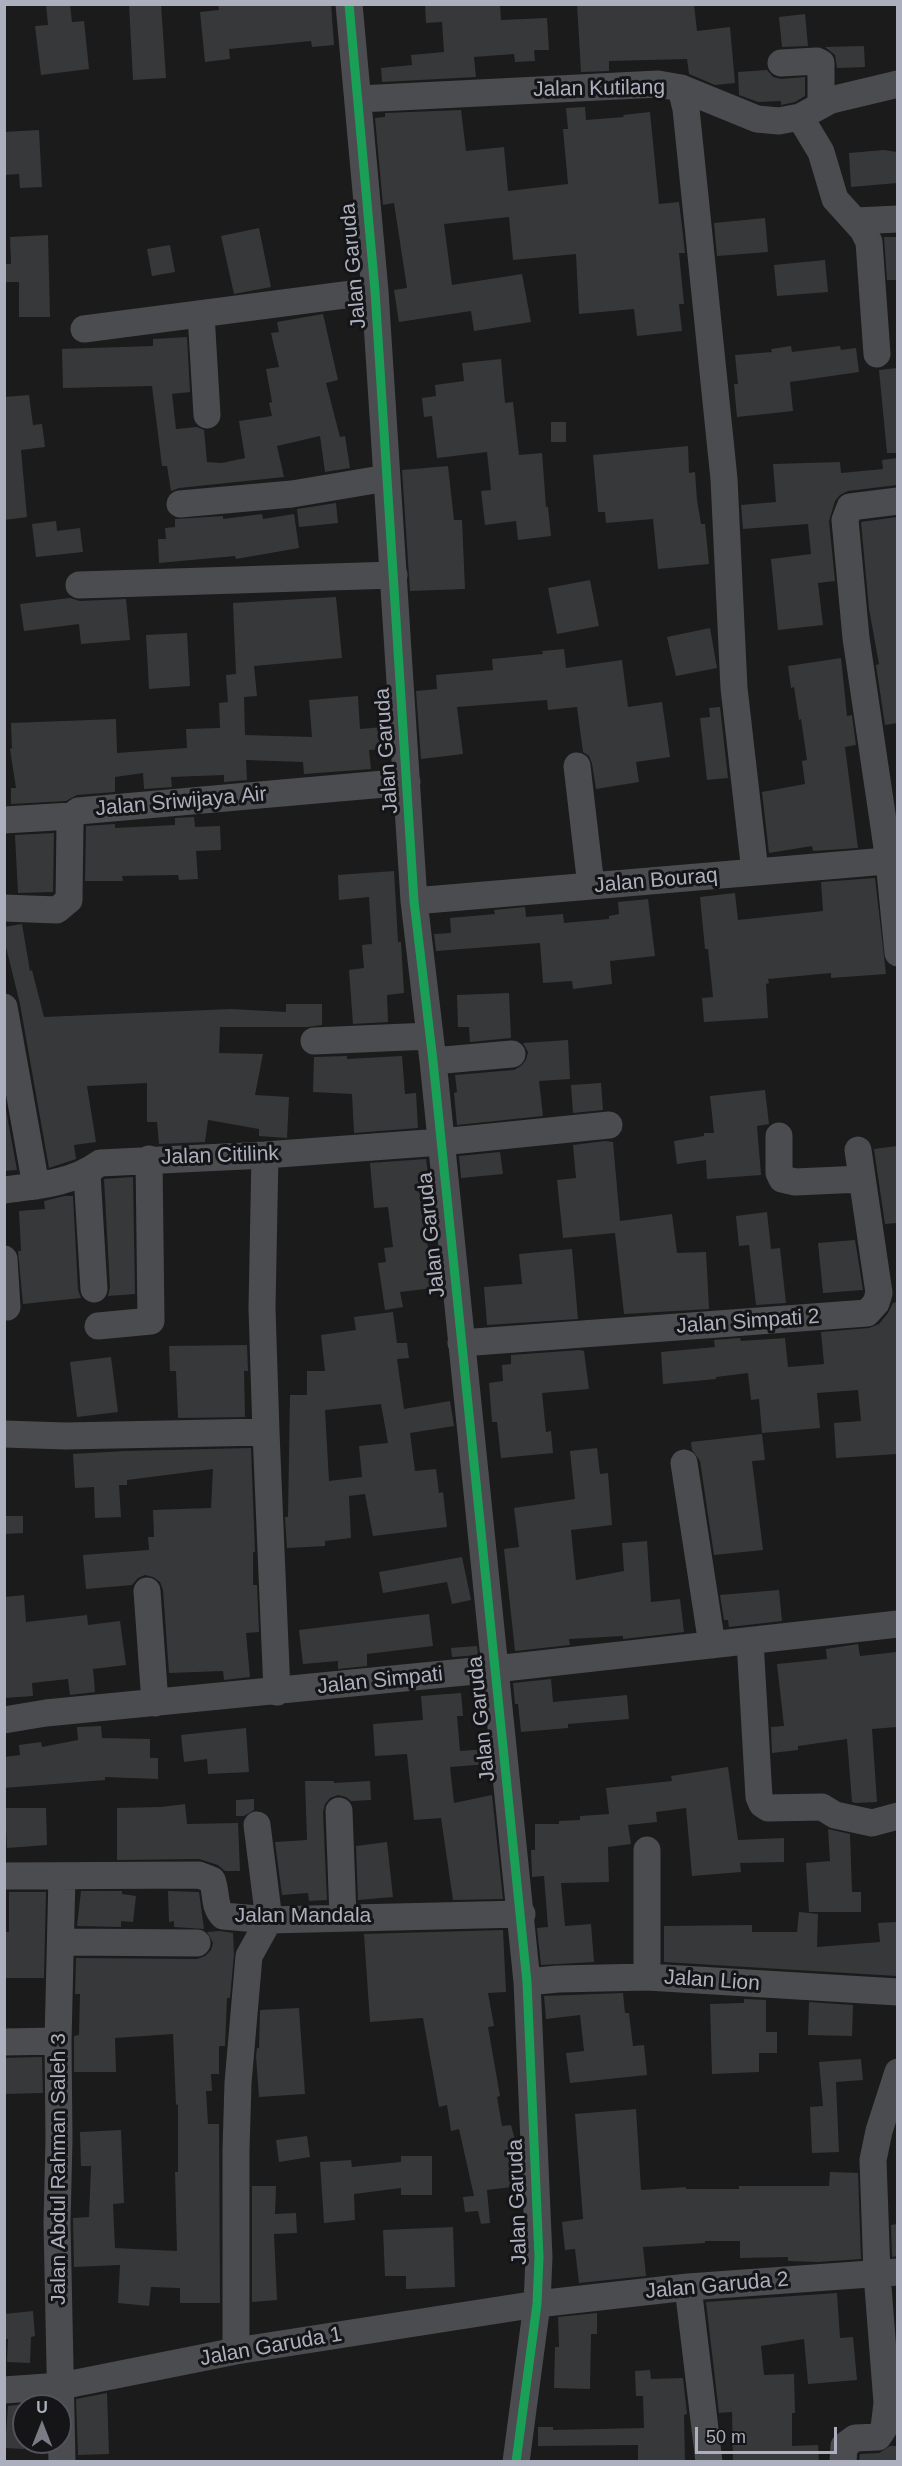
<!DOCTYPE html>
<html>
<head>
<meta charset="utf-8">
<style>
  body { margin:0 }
  #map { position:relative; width:902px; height:2466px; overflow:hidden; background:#1b1b1c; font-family:Arial,sans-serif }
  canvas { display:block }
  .frame { position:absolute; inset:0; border:6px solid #acb0be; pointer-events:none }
  .north { position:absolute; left:12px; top:2394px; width:60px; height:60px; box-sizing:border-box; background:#151518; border:2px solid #51535a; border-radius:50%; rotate:0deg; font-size:16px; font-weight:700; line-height:24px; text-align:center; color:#acb0be }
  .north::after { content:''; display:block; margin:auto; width:21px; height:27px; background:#797c85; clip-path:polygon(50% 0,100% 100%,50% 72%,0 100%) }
  .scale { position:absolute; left:695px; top:2427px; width:142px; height:27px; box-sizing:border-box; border:3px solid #acb0be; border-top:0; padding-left:8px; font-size:18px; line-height:21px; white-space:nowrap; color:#acb0be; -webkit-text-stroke:4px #151518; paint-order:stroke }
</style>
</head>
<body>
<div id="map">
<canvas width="902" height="2466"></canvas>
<div class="frame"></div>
<div class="north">U</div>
<div class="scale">50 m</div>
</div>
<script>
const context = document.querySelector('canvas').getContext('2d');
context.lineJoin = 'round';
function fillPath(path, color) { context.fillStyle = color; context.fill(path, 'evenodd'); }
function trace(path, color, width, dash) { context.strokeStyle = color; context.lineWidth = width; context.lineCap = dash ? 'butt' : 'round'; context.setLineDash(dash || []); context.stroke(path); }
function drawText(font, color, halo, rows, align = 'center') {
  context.font = font + ' Arial,sans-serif'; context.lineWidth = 6; context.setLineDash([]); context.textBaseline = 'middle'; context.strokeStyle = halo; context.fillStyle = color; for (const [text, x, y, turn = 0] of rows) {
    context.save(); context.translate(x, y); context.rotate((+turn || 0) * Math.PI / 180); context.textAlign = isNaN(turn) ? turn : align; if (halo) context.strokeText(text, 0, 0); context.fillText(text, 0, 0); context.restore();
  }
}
fillPath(new Path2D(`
  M46,4H70L72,22L84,21L89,69L41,75L35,26L48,25Z
  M129,4H161L166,78L133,80Z
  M218,4H331L334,45L312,47L311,41L229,49L230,59L205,62L200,12L219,10Z
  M425,4H500L501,20L547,18L549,50H534L535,61L515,62L514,54L474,57L476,77L382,82L381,68L412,65L411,55L444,52L442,22L426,23Z
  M577,4H694L697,31L730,27L735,83L715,85L689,74L687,59L609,61V71L581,72Z
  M805,14L808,46L782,47L779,17Z
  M864,46L865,67L837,68L835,55L825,47Z
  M767,70L773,77L781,79L805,77V96L795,102L781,105V101L758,102L739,95L738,72Z
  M585,107L586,120L624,117L623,115L650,112L659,204L679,202L682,226L685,253H679L684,304H679L682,331L637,336L634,309L579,314L576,254L513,260L509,217L444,224L452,285L522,274L531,322L474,331L471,311L399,322L394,290L407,288L394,203L383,205L375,118L385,117V113L461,110L466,151L504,147L508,191L568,184L563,129H568L566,108Z
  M39,130L42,187L20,188L19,174L4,175V132Z
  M884,150L897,152V183L851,187L849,153Z
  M765,218L768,252L717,256L714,223Z
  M259,228L271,287L234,294L221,236Z
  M48,235L50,317H19V282H6L5,264H11L10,237Z
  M884,237H897V280H887Z
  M170,245L175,272L152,276L147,249Z
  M825,260L828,292L777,296L774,265Z
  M323,314L338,380L326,383L340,437L345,436L350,468L325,472L320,436L277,446L284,477L179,488L171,491L167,466H162L152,386L63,388L62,349L153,346V339L187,337L190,392L172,394L176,429L197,427L204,430L207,462L222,463L245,458L239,421L272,416L269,403L272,402L266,369L279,367L271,333L279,332L277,322Z
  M791,346L792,352L840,346L841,350L856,348L859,372L790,382L793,411L737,417L734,384H738L735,355L772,352L771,349Z
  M501,359L505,403L513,402L519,455L542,453L546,507H548L551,536L518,540L516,521L485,525L481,491L491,490L487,452L437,458L432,416L424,417L422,398L436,396L435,385L464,381L462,363Z
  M897,368V453H887L879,370Z
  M29,395L33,425L42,424L45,447L21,450L27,517L4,520V397Z
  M551,422H566V442H551Z
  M688,446L689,473L695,472L697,500L701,524H705L709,564L658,569L653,519L606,523L605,512H598L593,455Z
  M897,458V485L848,491L840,495L835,501L829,521L835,581L818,583L823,625L778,630L771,559L811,554L808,524L743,529L741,505L776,502L773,464L840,462L841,473L883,469L882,460Z
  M448,466L454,520H462L465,589L410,591L402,470Z
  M336,503L338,523L299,527L297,509Z
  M262,514L263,519L294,514L299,548L236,559L235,556L159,563L158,539H166L165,528L175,527V519L223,516V519Z
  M897,517V723L885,725L876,665L879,664L869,609L861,522Z
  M56,521L57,531L80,528L83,552L36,557L32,524Z
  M590,580L599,626L557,634L548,588Z
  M336,597L342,658L254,666L257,696L244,697L245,735L312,737L309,700L358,696L360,729L383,727L385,749L369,750L371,769L304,774L303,762L246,760L247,780L224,782V775L171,777L172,787L144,789L143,773L115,777V792L77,795L66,801L11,804V788H16L10,749L12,748L11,723L116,719L117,753L187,748L186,729L220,728L219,703L228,702L226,675L236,674L233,603Z
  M70,598L80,601L126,599L130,640L81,644L79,624L24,631L20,604Z
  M710,628L717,668L676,676L667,637Z
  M187,633L190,686L149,689L146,635Z
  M564,649L566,668L622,660L628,707L662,702L670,757L636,762L639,782L596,789L592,764L589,756L583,752L577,707L548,710L547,700L457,707L463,754L421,759L416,691L437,689L436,675L493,670L492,659L543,654L542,651Z
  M841,658L847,716L852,715L856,745L845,747L858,848L813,851L812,846L769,853L762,792L805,784L802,761L807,760L801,719L799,720L794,687L791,688L788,666Z
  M720,707L728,778L707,780L700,718L710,717L709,708Z
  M194,817L195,827L220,826L221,850L196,851L198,879L179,880L178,875L122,876L123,881H85L86,826L115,824V828L175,825V818Z
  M54,833L53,892L18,893L15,835Z
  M394,871L398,942H401L404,993L387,995L388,1022L353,1024L349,970L364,968L362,945L372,944L369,897L339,900L338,875Z
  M875,878L886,974L831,978V973L768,979L769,983L766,984L768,1018L704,1022L702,998L713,997L708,949H705L700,897L735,893L738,920L823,911L821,882Z
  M648,899L655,956L610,961L612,984L573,989L572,981L543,983L540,943L436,951L434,934L451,933L450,918L495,914L494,910L525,907L526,917L563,914L564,923L609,919V916L619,914L618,902Z
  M22,924L30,971L32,970L44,1017L231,1009L286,1012V1004H322V1025L307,1027H220L219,1053L263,1054L255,1095L289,1097L287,1138L259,1136V1129L208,1120L205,1142L159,1144L157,1122H147V1083L87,1086L96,1142L74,1145L76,1159L49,1168L20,1004L4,939V927Z
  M509,993L511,1038L470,1042L469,1027H458L457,995Z
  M568,1040L570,1079L539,1081L543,1116L457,1125L454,1093L457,1092L455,1075L514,1070L521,1066L526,1060L528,1052L523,1043Z
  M347,1056V1059L402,1056L405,1094L416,1093L418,1128L354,1133L352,1094L313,1092L314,1057Z
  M601,1083L603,1110L573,1113L571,1085Z
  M765,1090L769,1124L757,1126L761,1175L707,1179L706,1160L677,1164L674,1141L704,1136V1133H714L710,1096Z
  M4,1099L17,1170L4,1171Z
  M605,1141L613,1142L620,1221L672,1214L677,1253L706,1252L709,1309L624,1314L615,1233L563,1238L557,1180L576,1178L573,1145Z
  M897,1146V1223L885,1224L874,1149Z
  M500,1152L503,1174L461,1178L459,1156Z
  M426,1159L428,1174H423L430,1223L425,1224L433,1288L400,1292L403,1307L385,1310L378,1263L386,1262L384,1248L393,1247L388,1207L374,1208L370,1163Z
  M133,1177L135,1294L108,1296L110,1288L104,1179Z
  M65,1196H73L78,1290L81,1298L23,1304L18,1251H21L19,1211L45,1209L44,1201Z
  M767,1212L771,1249L780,1248L786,1303L756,1305L749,1245L739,1246L736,1216Z
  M855,1240L863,1290L823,1293L818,1243Z
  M572,1249L578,1319L487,1325L484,1287L522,1284L519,1254Z
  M897,1302V1454L836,1458L834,1423L861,1421L858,1390L817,1393L820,1428L762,1433L759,1399L751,1400L748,1373L716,1377V1379L663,1384L661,1352L715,1347L714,1340L740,1338L741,1341L785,1338L788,1367L824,1364L821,1332L869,1328L879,1324L888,1313L893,1303Z
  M393,1312L397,1343H407L409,1358L397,1359L404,1409L450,1401L454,1426L410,1433L415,1471L436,1469L439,1493L443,1492L447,1527L373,1536L365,1494L349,1496L351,1538L325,1541V1546L287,1548L285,1517H288L290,1395H307V1371H325L321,1335L356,1330L354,1317ZM381,1404L388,1443L359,1446L362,1477L329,1481L325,1410Z
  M247,1345L248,1371H244L245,1417L178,1418L176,1371H170L169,1346Z
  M580,1350L584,1351L589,1389L542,1393L546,1432L551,1431L553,1453L501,1458L497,1422H492L489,1383L503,1381L502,1365L511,1364V1355Z
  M111,1357L118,1412L77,1417L70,1362Z
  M762,1434L765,1460L752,1461L763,1550L714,1555L700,1461L692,1450L691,1442Z
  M251,1448L255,1552H253V1585H257L259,1632L246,1633L250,1677L224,1680L223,1671L169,1673L163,1590L160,1582L153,1577L145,1575L138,1578L132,1585L86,1589L83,1555L149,1550L148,1537H154L153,1510L211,1508L213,1469L127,1480V1485H119L121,1517L95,1518L94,1487L75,1488L73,1454L125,1451Z
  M597,1448L600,1474L608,1473L612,1525L571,1530L576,1580L624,1571L622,1543L647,1541L651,1602L680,1599L684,1632L623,1639V1636L569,1639L570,1645L515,1651L504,1549L519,1547L514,1508L575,1499L570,1451Z
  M4,1516H23V1533L4,1534Z
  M462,1557L471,1600L452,1604L447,1582L383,1593L379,1572Z
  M779,1590L782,1621L729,1627L728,1620H724L720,1595Z
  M24,1595L26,1622L87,1615L88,1625L120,1621L126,1665L93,1669L95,1692L70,1695L68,1679L32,1683L33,1696L4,1698V1597Z
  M429,1614L433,1646L367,1654V1666L338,1669V1661L303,1664L299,1630Z
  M858,1644L860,1656L897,1652V1727L872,1729L877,1802L855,1803L852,1802L847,1739L798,1746V1750L772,1753L771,1727L784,1726L777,1664L827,1659L826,1649Z
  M477,1646L478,1655L452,1657L451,1648Z
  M551,1679L553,1702L627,1695L629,1719L568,1724V1728L521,1732L518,1704H515L513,1683Z
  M461,1693L463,1716H457L460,1751L487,1749L489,1764L450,1767L454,1803L492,1795L503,1899L453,1900L441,1818L414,1820L407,1754L375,1756L373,1724L423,1720L421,1696Z
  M101,1726L102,1738L150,1739V1758H158V1779L105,1777V1780L4,1788V1757L20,1755L19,1745L41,1742L42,1747L78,1740L77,1727Z
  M246,1728L249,1772L208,1774L207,1759L184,1762L181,1735Z
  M728,1767L738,1840L784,1838V1862L740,1863L741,1872L692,1876L686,1808L656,1812L657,1822L628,1825L631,1844L608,1847L609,1882L561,1883L565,1926L591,1924L594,1962L541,1965L537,1928L548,1927L544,1876L532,1877L531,1850H535V1824H559V1821L580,1820V1816L609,1814L606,1788L672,1781L671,1776Z
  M305,1781H334V1783L370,1781L371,1800L351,1801L346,1797L338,1795L330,1798L325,1804L323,1812L327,1900L309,1901L308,1893L282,1895L275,1842L307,1840Z
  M254,1799V1810L244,1816H236V1800Z
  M185,1804L187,1824L238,1823L240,1871H225L218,1865L199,1859L117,1860V1808L161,1807Z
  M5,1808H46L47,1845L7,1848Z
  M828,1829L850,1834L852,1892H861V1912H809L806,1863L830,1861Z
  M387,1842L393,1897L358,1900L356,1846Z
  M81,1891H122V1894L136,1896L133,1922L121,1921V1927L77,1926Z
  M168,1891L199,1892L204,1929L174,1927V1921L169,1922Z
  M9,1892H46L44,1978H4V1932H9Z
  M799,1912L818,1914L817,1947L880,1942L878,1923L897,1922V1976L664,1962V1926L752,1925V1932H797Z
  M503,1930L506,1992L488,1993L494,2026L488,2027L500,2096L497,2097L502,2126L511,2125L519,2155L520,2186L487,2190L490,2223L481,2224L478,2211L465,2212L463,2197L474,2196L459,2129L451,2131L447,2105L439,2107L423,2018L370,2022L364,1934Z
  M220,1931L233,1933L234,1954L230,1998H227L225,2046H219V2074H211L212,2091H206L208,2124H219L220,2303H180V2288L151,2287L149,2306L118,2303L120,2265L74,2267L73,2218L89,2217L91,2166H81L80,2132L121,2130L124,2203L113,2204L115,2248L177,2251L175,2172H178V2104L176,2105L173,2034L115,2038L116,2072H74V2036L79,2035L80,1994H75L76,1958L197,1959L205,1956L211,1950L213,1943L207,1932Z
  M623,1993L625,2013H629L633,2046L644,2045L647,2075L570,2083L566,2053L584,2051L580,2015L546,2019L544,1996Z
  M744,1999L766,2000V2032H777V2053H759V2072L712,2074L710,2004L744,2003Z
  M809,2002L853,2005L852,2036L808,2035Z
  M299,2008L305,2094L259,2097L256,2056L257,2048H259L260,2010Z
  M42,2057L43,2093L4,2094V2058Z
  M861,2059L863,2080L836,2082L839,2152L812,2153L810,2107L823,2106L819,2062Z
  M636,2109L641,2190L686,2187V2189H739V2186H829L830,2172L858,2173L861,2259L818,2262L788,2261V2257L740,2258V2241H705V2243L643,2247L646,2276L579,2283L575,2249L565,2250L562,2222L583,2219L575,2114Z
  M307,2136L310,2157L279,2162L276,2140Z
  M401,2156H432V2195H401V2188L354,2194L355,2220L324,2223L320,2162L351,2160L352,2167L401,2162Z
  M252,2186H276L275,2214L296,2213L297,2233L274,2234L277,2300L252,2302Z
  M897,2224V2256L892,2257L891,2225Z
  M453,2227L455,2287L406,2289V2276H385L383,2230Z
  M837,2293L840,2338L853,2337L857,2380L808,2384L804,2339L761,2346L764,2375L794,2374L795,2413H792V2446L818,2445L819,2462H733L732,2412L719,2413L706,2302Z
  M33,2311L35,2336L31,2337L30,2363L7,2362L8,2339H5L4,2314Z
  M597,2313V2334H591L590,2389L554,2388L555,2347H559L558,2317Z
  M650,2370L651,2379L683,2378L687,2414L684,2415L685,2462H638V2445L538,2446V2427H553V2430L644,2428L643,2396H636L635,2371Z
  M107,2393L109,2454L78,2455L76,2399Z
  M24,2404V2449L5,2448L8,2406Z
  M890,2446H897V2462H859L860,2454L879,2453Z`), '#37383a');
trace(new Path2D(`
  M349,4L375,291L414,901L433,1061L527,1982L539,2257L537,2304L516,2462
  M781,63L817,61L821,63V105
  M681,88L686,109L724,479L734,688L755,872
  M359,99L658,84L681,88L757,119L779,121L800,117L831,100L898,84
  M800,117L821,152L835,199L863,230L869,242L877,354
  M855,221L898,219
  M201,314L207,415
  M84,329L375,291
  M898,501L850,507L845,520L856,638L889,861L898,953
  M180,504L292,494L387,478
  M79,585L394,575
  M577,766L591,886
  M4,820L72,816
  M414,901L898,860
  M4,908L57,910L69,900L70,824L72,816L78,811L407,782
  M4,1007L36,1186
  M314,1041L430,1036
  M433,1061L512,1054
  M779,1136V1173L782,1179L795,1182L862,1179
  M265,1155L262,1308L266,1432
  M87,1174L94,1289
  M4,1190C37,1186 73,1183 100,1163L265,1155L441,1142L609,1125
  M4,1259L7,1307
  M98,1326L151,1321L149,1159
  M461,1343L867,1313L876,1303L879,1293L858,1150
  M4,1434L65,1436L266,1432L277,1692
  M684,1463L712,1645
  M147,1591L155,1703
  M750,1641L759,1797L762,1804L768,1808L822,1807L835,1815L872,1823L898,1816
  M4,1720L46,1713L495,1669L898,1624
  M339,1811L343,1917
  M4,1876L199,1875L212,1880C217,1892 213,1906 223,1916L269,1920L522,1914
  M61,1942L197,1943
  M647,1977V1850
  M527,1982L558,1979L647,1977L898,1992
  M4,2042L58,2041
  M688,2287L709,2462
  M236,2351V2150L238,2083L249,1956L269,1920L257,1825
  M4,2390L61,2386L236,2351L537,2304L688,2287L898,2272
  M62,2462L57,2223L59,2139L58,2041L62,1876
  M843,2462L844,2446L855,2438L878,2437L884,2428L887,2403L877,2274L873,2160L879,2131L898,2072`), '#4b4c50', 27);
trace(new Path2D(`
  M349,4L375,291L414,901L433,1061L527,1982L539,2257L537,2304L516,2462`), '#1a9f57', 9);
drawText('21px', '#acb0be', '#151518', [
  ["Jalan Kutilang",599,89,-1],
  ["Jalan Garuda",354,266,-95],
  ["Jalan Garuda",387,751,-94],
  ["Jalan Sriwijaya Air",181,802,-5],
  ["Jalan Bouraq",656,881,-5],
  ["Jalan Citilink",220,1156,-2],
  ["Jalan Garuda",432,1235,-96],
  ["Jalan Simpati 2",748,1322,-4],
  ["Jalan Simpati",380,1681,-6],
  ["Jalan Garuda",482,1719,-96],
  ["Jalan Mandala",303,1916],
  ["Jalan Lion",712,1981,4],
  ["Jalan Abdul Rahman Saleh 3",59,2169,-90],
  ["Jalan Garuda",518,2202,-92],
  ["Jalan Garuda 2",717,2286,-5],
  ["Jalan Garuda 1",271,2347,-10]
]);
</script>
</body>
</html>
